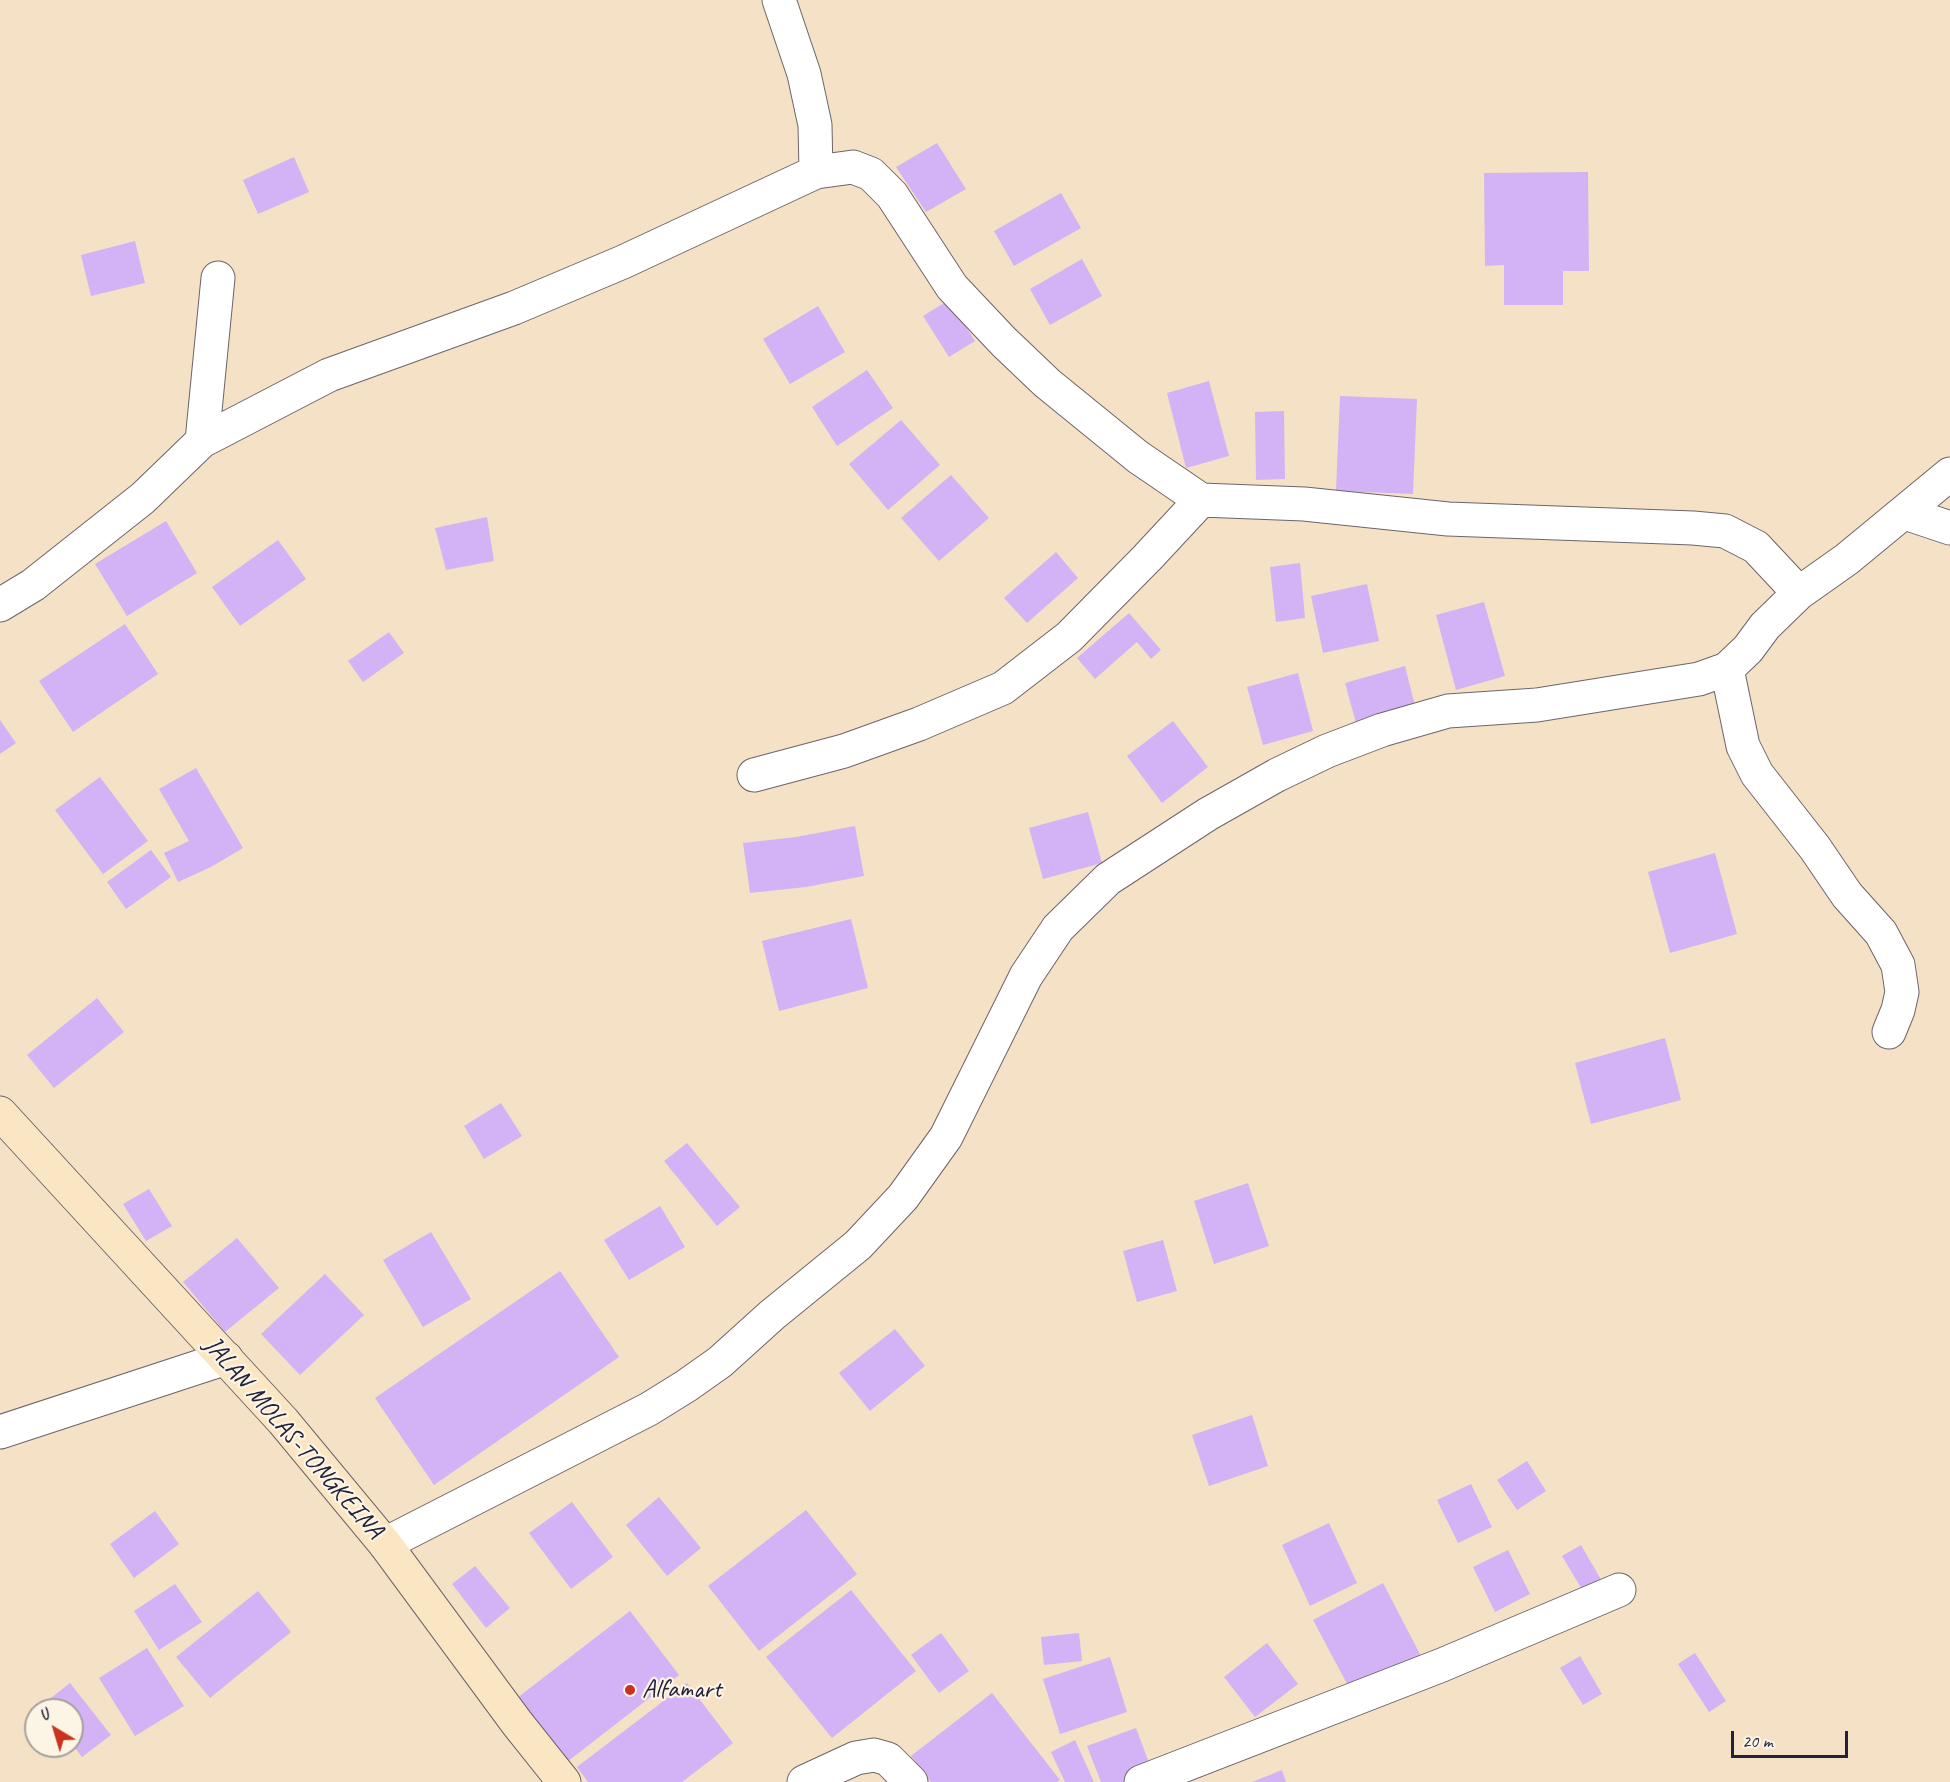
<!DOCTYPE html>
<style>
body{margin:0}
#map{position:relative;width:1950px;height:1782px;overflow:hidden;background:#f5e1c5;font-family:Caveat,sans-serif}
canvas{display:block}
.north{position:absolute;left:24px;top:1698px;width:60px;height:60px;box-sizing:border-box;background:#fcf5e5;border:2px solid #a5a1a1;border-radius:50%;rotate:322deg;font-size:16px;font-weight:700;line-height:24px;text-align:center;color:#22223b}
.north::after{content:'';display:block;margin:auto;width:21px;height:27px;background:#c8321e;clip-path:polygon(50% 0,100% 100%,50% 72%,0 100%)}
.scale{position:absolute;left:1731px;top:1731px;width:117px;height:27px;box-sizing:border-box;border:3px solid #22223b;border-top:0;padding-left:8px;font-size:18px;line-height:21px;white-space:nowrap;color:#22223b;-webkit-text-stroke:4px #fcf5e5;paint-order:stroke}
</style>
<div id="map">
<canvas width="1950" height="1782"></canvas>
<div class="north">U</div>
<div class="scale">20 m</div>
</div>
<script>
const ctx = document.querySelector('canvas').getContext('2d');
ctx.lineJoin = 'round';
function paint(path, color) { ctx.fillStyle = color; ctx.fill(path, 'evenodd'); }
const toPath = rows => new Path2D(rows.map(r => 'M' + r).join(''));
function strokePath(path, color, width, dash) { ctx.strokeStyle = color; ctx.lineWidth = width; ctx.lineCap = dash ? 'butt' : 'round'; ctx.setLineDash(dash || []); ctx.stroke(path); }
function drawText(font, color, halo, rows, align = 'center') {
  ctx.font = font + ' Caveat,sans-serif'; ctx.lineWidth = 4.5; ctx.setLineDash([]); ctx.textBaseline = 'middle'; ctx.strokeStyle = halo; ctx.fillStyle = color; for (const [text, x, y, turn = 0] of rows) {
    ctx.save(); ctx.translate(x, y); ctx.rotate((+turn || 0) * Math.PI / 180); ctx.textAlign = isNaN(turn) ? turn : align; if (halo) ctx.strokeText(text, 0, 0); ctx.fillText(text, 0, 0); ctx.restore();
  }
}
paint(toPath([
 [937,143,966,189,926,212,896,167],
 [294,157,309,192,258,214,243,180],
 [1588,172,1589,271,1563,271,1563,305,1504,305,1504,265,1485,266,1484,173],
 [1061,193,1081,228,1014,266,994,231],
 [135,241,145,283,91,296,81,255],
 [1082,259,1102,296,1050,325,1030,289],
 [949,300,975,341,949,357,923,316],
 [818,306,845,352,790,384,763,339],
 [867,370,893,408,837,446,812,407],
 [1209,381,1229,456,1186,468,1167,393],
 [1340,396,1417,399,1413,494,1336,491],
 [1284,411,1285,479,1256,480,1255,412],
 [901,420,940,465,888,510,849,464],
 [951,475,989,518,939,561,901,518],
 [487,517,494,561,446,570,435,528],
 [166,521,197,573,127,616,95,564],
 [278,540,306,579,240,626,212,587],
 [1056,552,1078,578,1027,623,1004,598],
 [1300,563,1305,618,1276,622,1270,567],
 [1367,584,1379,641,1323,653,1311,596],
 [1484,602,1505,676,1456,690,1436,615],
 [1129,613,1161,650,1151,659,1137,642,1095,679,1077,658],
 [125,624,158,674,73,732,39,681],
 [389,632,404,653,363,682,348,661],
 [1405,666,1415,706,1356,723,1345,683],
 [1298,673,1313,731,1263,745,1247,687],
 [0,720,16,743,0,754],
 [1173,721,1208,767,1162,803,1127,756],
 [196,768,243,848,211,867,178,882,164,853,189,841,159,789],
 [100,777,148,841,103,874,55,810],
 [1088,812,1102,863,1043,879,1029,828],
 [855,826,864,876,806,887,750,893,743,843,796,837],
 [151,850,171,877,126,909,107,882],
 [1715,853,1737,934,1670,953,1648,872],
 [851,919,868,988,779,1011,762,941],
 [97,998,124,1032,54,1088,27,1055],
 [1665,1038,1681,1100,1591,1124,1575,1063],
 [501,1103,522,1136,484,1159,464,1126],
 [687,1143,740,1207,717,1226,664,1161],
 [1248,1183,1269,1246,1214,1264,1194,1201],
 [149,1189,172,1226,146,1241,123,1204],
 [660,1206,685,1247,629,1280,604,1240],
 [431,1232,471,1299,423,1327,383,1260],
 [237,1238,279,1288,225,1332,183,1282],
 [1163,1240,1177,1291,1137,1302,1123,1251],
 [560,1271,619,1357,434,1485,375,1398],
 [325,1274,364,1315,300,1375,261,1334],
 [895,1329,925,1366,870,1411,839,1373],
 [1252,1415,1268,1466,1209,1486,1192,1435],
 [1527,1461,1546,1491,1517,1510,1497,1480],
 [1471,1484,1492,1527,1458,1543,1437,1500],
 [659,1497,701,1548,667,1576,626,1525],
 [572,1502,613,1557,571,1589,529,1533],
 [806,1510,857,1574,759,1651,708,1586],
 [155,1511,179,1544,134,1578,110,1544],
 [1329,1523,1357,1583,1310,1606,1282,1545],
 [1581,1545,1607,1590,1589,1601,1562,1556],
 [1508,1550,1530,1594,1495,1612,1473,1567],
 [475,1566,510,1608,486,1628,452,1584],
 [1383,1583,1422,1658,1353,1695,1313,1620],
 [175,1584,202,1622,159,1650,134,1611],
 [851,1590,916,1671,832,1738,766,1657],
 [258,1591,291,1632,210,1698,176,1657],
 [630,1611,679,1675,567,1762,517,1698],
 [941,1633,969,1671,939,1693,911,1655],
 [1079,1633,1082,1661,1044,1665,1041,1637],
 [1267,1643,1298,1684,1255,1717,1224,1677],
 [147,1648,184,1706,135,1736,99,1678],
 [1695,1653,1726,1701,1709,1712,1678,1664],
 [1580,1656,1602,1694,1583,1705,1560,1668],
 [1110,1657,1127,1712,1060,1734,1043,1679],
 [70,1683,111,1735,82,1757,72,1744,72,1710,46,1710,42,1705],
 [687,1683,733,1743,682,1782,588,1782,577,1767],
 [992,1693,1060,1780,1057,1782,931,1782,911,1756],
 [1136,1728,1154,1776,1137,1782,1101,1782,1087,1746],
 [1075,1740,1094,1782,1065,1782,1051,1752],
 [1282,1770,1286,1782,1252,1782]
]), '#d3b3f5');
const street = toPath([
 [779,0,804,74,815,125,816,172],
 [202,441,218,278],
 [1905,513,1950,528],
 [0,605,33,585,143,498,202,441,329,375,514,308,623,262,816,172,853,167,871,174,892,195,952,287,1004,342,1047,383,1138,457,1201,500,1304,504,1448,519,1693,528,1725,531,1756,547,1799,593],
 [1727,669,1743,746,1757,774,1815,848,1847,895,1881,933,1898,965,1902,992,1898,1010,1889,1032],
 [754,775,844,751,919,724,1003,688,1069,637,1147,558,1201,500],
 [0,1432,226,1358],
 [385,1544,649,1409,686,1386,720,1362,772,1315,858,1245,903,1197,946,1137,1026,976,1058,928,1108,879,1208,814,1277,775,1327,751,1382,730,1448,711,1537,705,1699,679,1727,669,1748,649,1765,626,1799,593,1847,559,1950,474],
 [804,1782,856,1758,874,1755,888,1759,911,1782],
 [1141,1782,1442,1665,1619,1590]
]);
const secondary = toPath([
 [0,1113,283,1421,385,1544,517,1723,564,1782]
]);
strokePath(street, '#6c656b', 35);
strokePath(secondary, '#6c656b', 35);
strokePath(street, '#fff', 33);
strokePath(secondary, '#fbe6c4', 33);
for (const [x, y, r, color] of [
 [630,1690,6,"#c8321e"]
]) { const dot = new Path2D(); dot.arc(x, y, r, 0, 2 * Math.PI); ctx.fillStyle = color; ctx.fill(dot); strokePath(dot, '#fcf5e5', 2); }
drawText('26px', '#22223b', '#fcf5e5', [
 ["JALAN MOLAS-TONGKEINA",293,1438,49]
]);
drawText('26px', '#22223b', '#fcf5e5', [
 ["Alfamart",642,1690]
], 'left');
</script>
